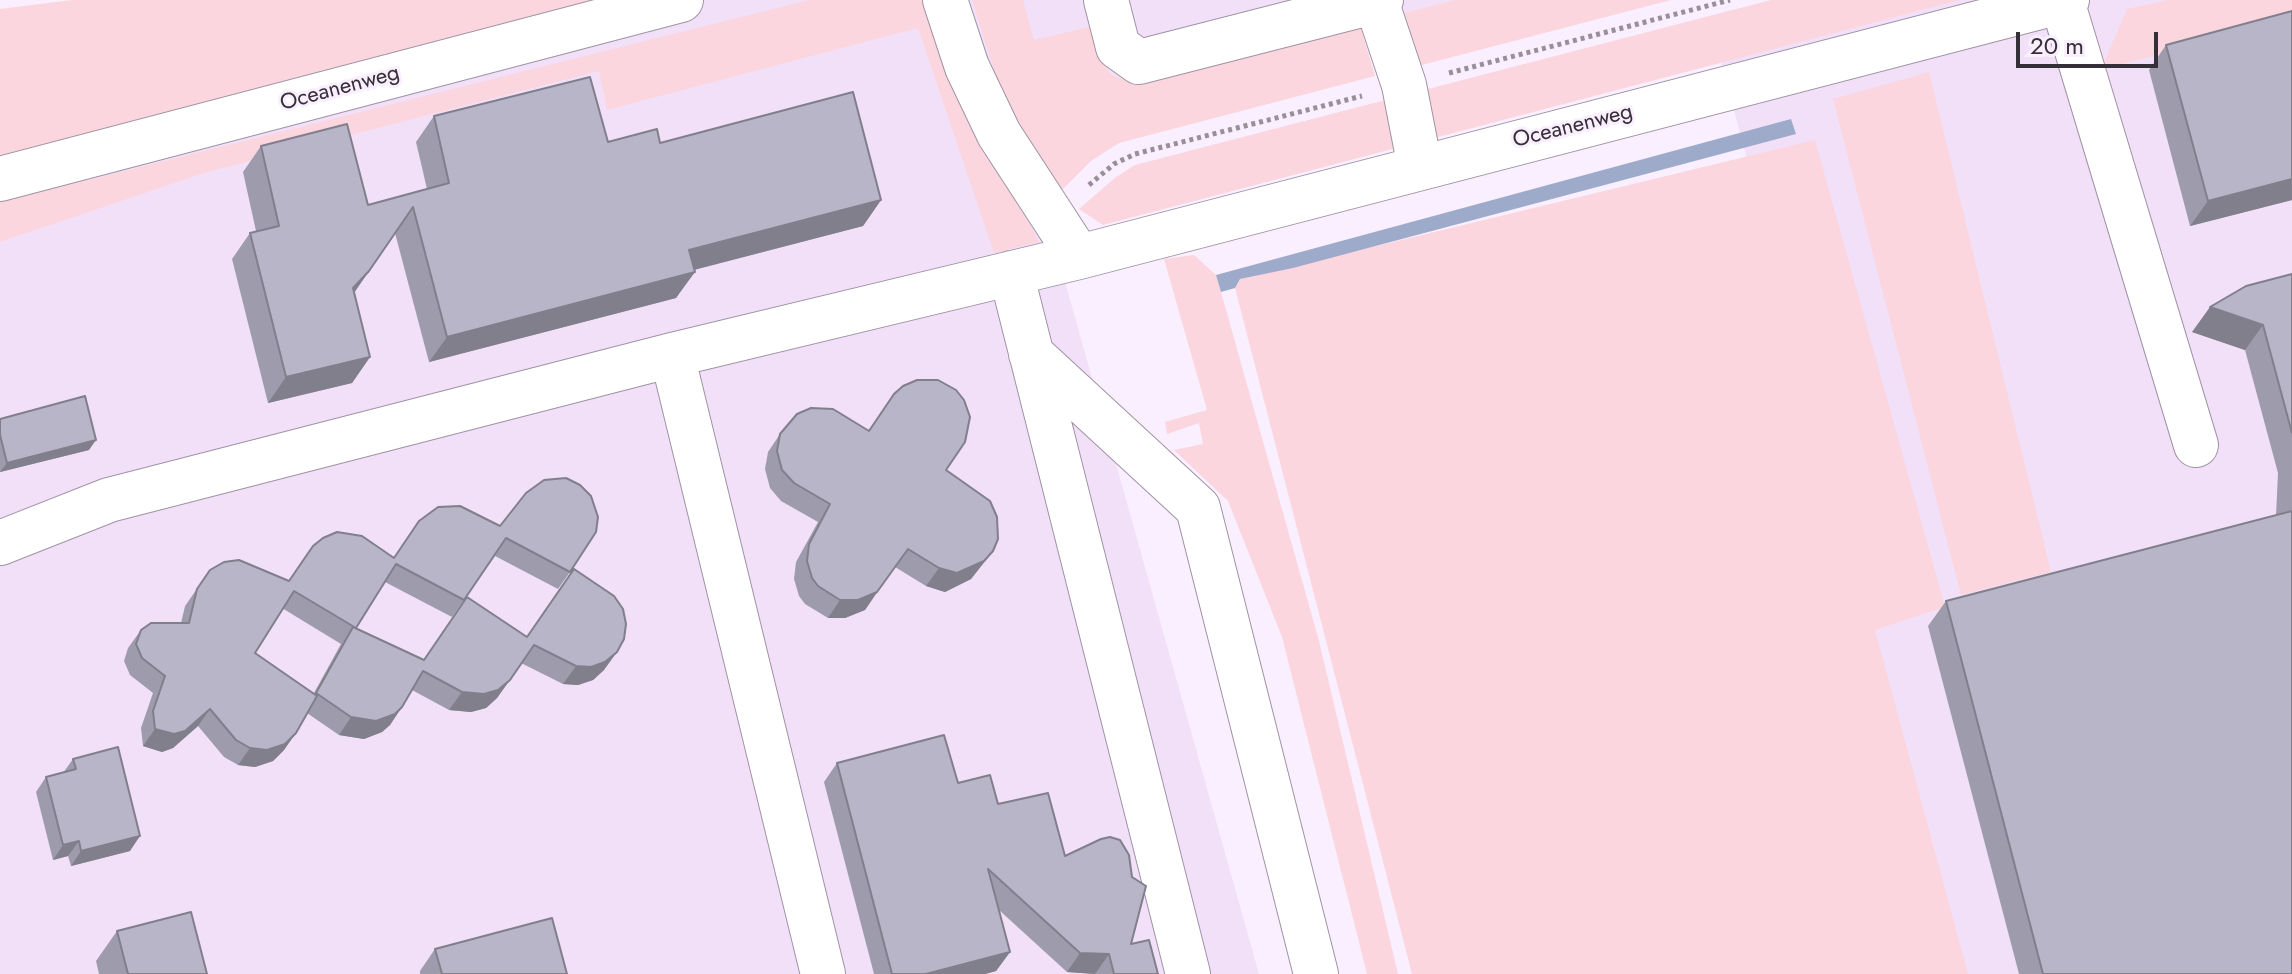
<!DOCTYPE html>
<style>
body{margin:0}
#map{position:relative;width:2292px;height:974px;overflow:hidden;background:#f9effe;font-family:Jost,sans-serif}
canvas{display:block}
.scale{position:absolute;left:2016px;top:32px;width:142px;height:36px;box-sizing:border-box;border:4px solid #353037;border-top:0;padding-left:10px;font-size:24px;line-height:28px;white-space:nowrap;color:#353037;-webkit-text-stroke:6px #f9effe;paint-order:stroke}
</style>
<div id="map">
<canvas width="2292" height="974"></canvas>
<div class="scale">20 m</div>
</div>
<script>
const ctx = document.querySelector('canvas').getContext('2d');
ctx.lineJoin = 'round';
function paint(path, color) { ctx.fillStyle = color; ctx.fill(path, 'evenodd'); }
const toPath = rows => new Path2D(rows.map(r => 'M' + r).join(''));
function strokePath(path, color, width, dash) { ctx.strokeStyle = color; ctx.lineWidth = width; ctx.lineCap = dash ? 'butt' : 'round'; ctx.setLineDash(dash || []); ctx.stroke(path); }
function drawText(font, color, halo, rows, align = 'center') {
  ctx.font = font + ' Jost,sans-serif'; ctx.lineWidth = 6; ctx.setLineDash([]); ctx.textBaseline = 'middle'; ctx.strokeStyle = halo; ctx.fillStyle = color; for (const [text, x, y, turn = 0] of rows) {
    ctx.save(); ctx.translate(x, y); ctx.rotate((+turn || 0) * Math.PI / 180); ctx.textAlign = isNaN(turn) ? turn : align; if (halo) ctx.strokeText(text, 0, 0); ctx.fillText(text, 0, 0); ctx.restore();
  }
}
paint(toPath([
 [597,0,986,0,1259,974,0,974,0,158],
 [1012,0,1463,0,1049,109],
 [1797,0,2292,0,2292,974,1966,974,1710,21]
]), '#f2e0f9');
paint(toPath([
 [72,0,661,0,0,172,0,9],
 [809,0,933,0,993,154,1039,242,994,253,918,28,607,110,599,71,207,172,0,242,0,202],
 [972,0,1023,0,1034,40,1089,27,1095,46,1110,74,1132,83,1360,25,1375,76,1119,143,1091,161,1061,191,1007,112],
 [1455,0,1671,0,1414,67,1400,14],
 [1771,0,1960,0,1103,225,1079,209,1116,177,1135,165],
 [2168,0,2292,0,2292,22,2101,69,2127,9],
 [1929,72,2051,572,1961,595,1833,99],
 [1815,140,1945,607,1875,630,1968,974,1412,974,1235,288,1240,279],
 [1194,255,1216,275,1221,292,1319,641,1398,974,1367,974,1282,637,1228,501,1174,450,1203,444,1199,423,1167,434,1165,422,1207,410,1164,259]
]), '#fbd6df');
paint(toPath([
 [1791,119,1796,134,1293,268,1240,279,1235,288,1221,292,1216,275]
]), '#9eaaca');
const minor = toPath([
 [945,0,967,67,999,134,1079,257],
 [1106,0,1118,47,1139,62,1381,0],
 [1376,1,1404,85,1420,167],
 [2062,1,2196,445],
 [0,179,681,0],
 [1011,273,1188,974],
 [1031,354,1198,508,1316,974],
 [672,355,823,974],
 [0,543,109,500,672,355,1079,257,2067,0]
]);
strokePath(minor, '#9f93a4', 46);
strokePath(toPath([
 [1449,73,1730,0],
 [1089,185,1114,164,1135,154,1362,96]
]), '#97909b', 5, [4, 4]);
strokePath(minor, '#fff', 44);
paint(toPath([
 [2292,11,2292,200,2190,226,2149,70,2166,45],
 [434,116,608,142,660,143,881,200,863,226,694,270,676,298,429,362,395,233,354,293,370,357,352,383,268,403,232,259,250,233,256,231,243,172,261,146,368,205,427,189,416,142],
 [2292,274,2292,974,2019,974,1928,626,1946,601,2276,516,2278,473,2245,350,2192,332],
 [0,419,89,450,0,472],
 [868,431,946,470,993,551,971,579,945,592,926,586,895,567,865,610,845,618,828,618,805,604,799,596,794,579,796,562,818,522,781,501,770,488,765,469,768,452,780,434],
 [460,506,570,572,558,589,495,556,452,617,385,582,356,628,423,660,527,637,604,670,593,680,578,685,563,684,521,663,497,698,486,708,471,712,449,710,412,690,390,725,382,732,364,739,339,735,307,713,284,750,273,761,255,767,238,765,224,757,198,726,173,748,162,752,143,746,141,728,153,693,130,675,124,661,128,648,141,630,181,623,185,606,210,570,289,581,393,558],
 [282,608,341,644,314,693,255,653],
 [73,759,130,851,71,866,68,856,53,860,36,792,46,777,63,773],
 [837,763,958,783,998,804,1065,856,1131,944,1158,974,1096,974,1067,972,999,910,1010,952,996,971,985,974,874,974,824,782],
 [117,931,207,974,99,974,96,961],
 [435,949,567,974,420,974,420,971]
]), '#9e9cac');
paint(toPath([
 [2292,179,2292,200,2190,226,2208,201],
 [881,200,863,226,670,276,689,250],
 [369,271,351,297,353,288],
 [695,272,676,298,429,362,447,337],
 [2210,307,2263,325,2245,350,2192,332],
 [370,357,352,383,268,403,286,377],
 [96,440,89,450,0,472,7,463],
 [993,551,971,579,945,592,926,586,939,568],
 [877,592,865,610,845,618,828,618,840,600],
 [617,652,604,670,593,680,578,685,563,684,576,666],
 [510,680,497,698,486,708,471,712,449,710,462,692],
 [402,707,390,725,382,732,364,739,339,735,351,717],
 [210,709,198,726,173,748,162,752,143,746,155,729],
 [296,733,284,750,273,761,255,767,238,765,250,748],
 [140,836,130,851,71,866,81,851],
 [79,841,68,856,53,860,63,845],
 [1010,952,996,971,985,974,926,974],
 [1080,953,1109,954,1095,974,1067,972]
]), '#817f8c');
const building = toPath([
 [2292,11,2292,179,2208,201,2166,45,2292,11],
 [590,77,608,142,657,129,660,143,853,92,881,200,689,250,695,272,447,337,413,207,369,271,353,288,370,357,286,377,250,233,279,226,261,146,347,124,368,205,449,183,434,116,590,77],
 [2292,274,2292,433,2263,325,2210,307,2246,286,2292,274],
 [917,380,938,380,956,390,964,400,970,417,965,442,946,470,990,501,997,517,998,539,993,551,984,561,957,573,939,568,908,549,877,592,858,600,840,600,818,586,812,578,807,561,809,544,830,504,794,483,782,470,777,451,780,434,797,414,811,408,833,409,869,431,894,394,903,386,917,380],
 [85,396,96,440,7,463,0,435,0,419,85,396],
 [566,478,580,485,591,496,598,517,596,532,570,572,506,538,464,600,396,564,356,628,294,591,255,653,317,696,296,733,285,744,267,750,250,748,236,740,210,709,185,731,174,734,155,729,153,711,165,676,142,658,136,644,141,630,151,623,189,623,197,589,210,570,224,562,239,560,289,581,313,546,323,538,337,532,362,536,394,558,419,521,438,507,460,506,500,526,526,493,544,480,566,478],
 [2292,511,2292,974,2043,974,1946,601,2292,511],
 [574,569,614,596,623,609,626,624,624,639,617,652,605,662,591,667,576,666,534,645,510,680,498,690,484,694,462,692,423,671,402,707,395,714,376,721,351,717,316,693,353,627,424,660,467,597,527,637,574,569],
 [944,735,958,783,990,775,998,804,1048,793,1065,856,1101,839,1110,837,1120,840,1129,855,1132,877,1146,886,1131,944,1149,940,1158,974,1114,974,1109,954,1080,953,988,869,1010,952,926,974,892,974,837,763,944,735],
 [118,747,140,836,81,851,79,841,63,845,46,777,76,769,73,759,118,747],
 [191,912,207,974,128,974,117,931,191,912],
 [552,918,567,974,442,974,435,949,552,918]
]);
paint(building, '#b8b5c8');
strokePath(building, '#817f8c', 2);
drawText('22px', '#353037', '#f9effe', [
 ["Oceanenweg",340,89,-15],
 ["Oceanenweg",1573,127,-14]
]);
</script>
